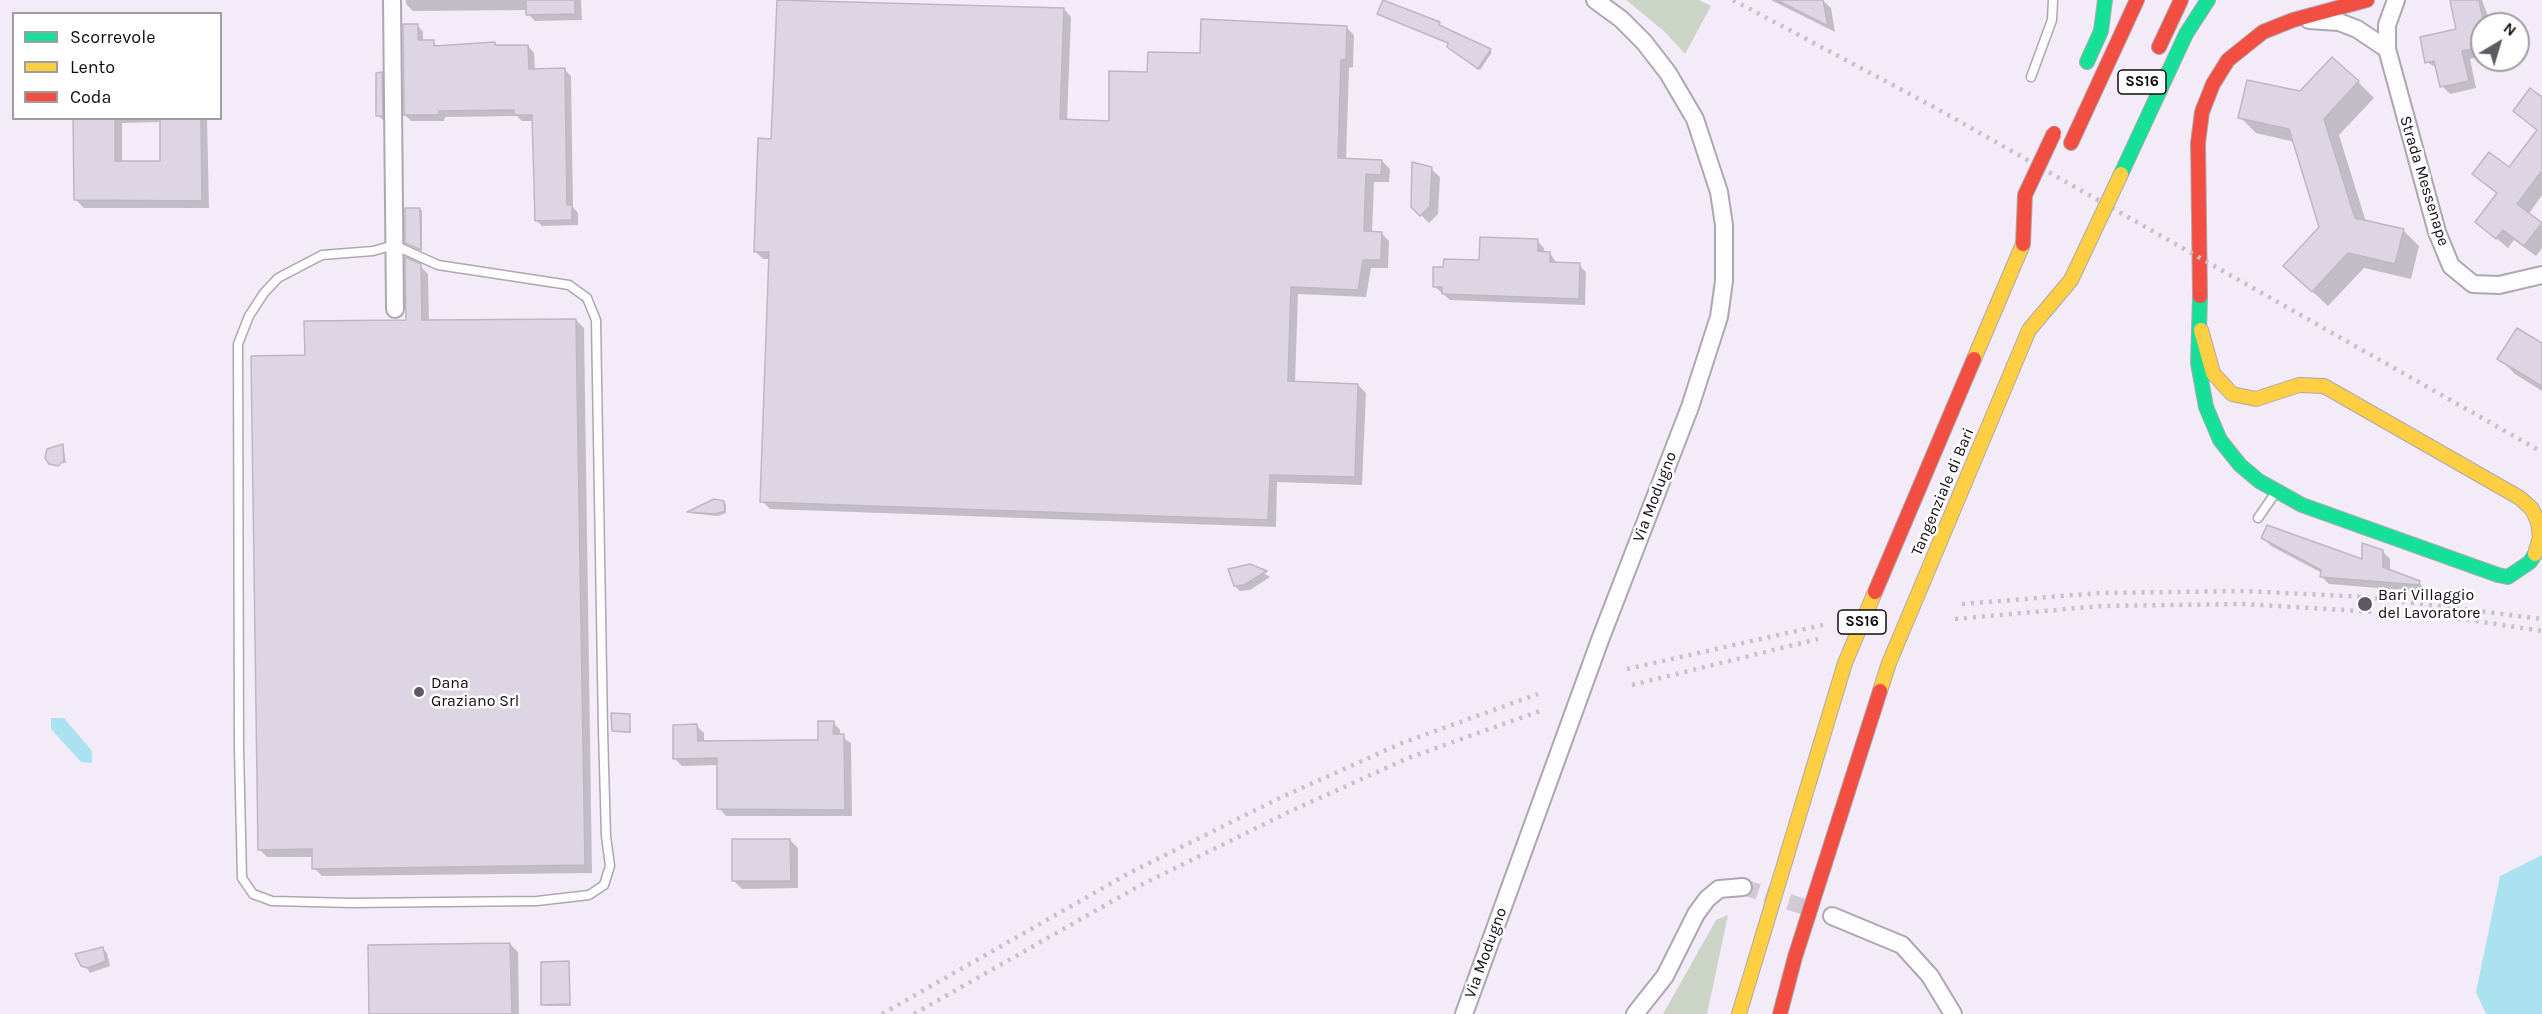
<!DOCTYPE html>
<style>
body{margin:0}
#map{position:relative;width:2542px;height:1014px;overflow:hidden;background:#f3ecf8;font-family:Karla,sans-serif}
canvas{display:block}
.legend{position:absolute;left:12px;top:12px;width:210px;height:108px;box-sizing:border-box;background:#fff;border:2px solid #9f9da0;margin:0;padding:8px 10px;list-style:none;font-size:18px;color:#100b12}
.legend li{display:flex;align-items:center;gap:12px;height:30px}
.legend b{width:30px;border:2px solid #9f9da0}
.north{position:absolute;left:2470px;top:12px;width:60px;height:60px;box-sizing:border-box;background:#fff;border:2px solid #9f9da0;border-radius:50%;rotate:38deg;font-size:16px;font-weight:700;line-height:24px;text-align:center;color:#100b12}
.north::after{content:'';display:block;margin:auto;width:21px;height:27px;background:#5f5a62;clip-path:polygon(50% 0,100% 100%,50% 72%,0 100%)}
</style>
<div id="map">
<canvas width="2542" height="1014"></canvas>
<ul class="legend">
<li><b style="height:8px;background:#16e098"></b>Scorrevole</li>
<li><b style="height:8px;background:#ffcf43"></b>Lento</li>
<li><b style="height:8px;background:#f24e42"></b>Coda</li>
</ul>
<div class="north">N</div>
</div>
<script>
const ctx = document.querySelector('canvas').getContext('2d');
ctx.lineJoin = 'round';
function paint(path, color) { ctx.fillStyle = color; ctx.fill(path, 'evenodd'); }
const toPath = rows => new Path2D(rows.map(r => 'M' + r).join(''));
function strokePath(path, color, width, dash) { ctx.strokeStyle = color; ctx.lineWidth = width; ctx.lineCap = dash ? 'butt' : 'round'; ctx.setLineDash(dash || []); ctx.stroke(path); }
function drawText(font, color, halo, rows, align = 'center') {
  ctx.font = font + ' Karla,sans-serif'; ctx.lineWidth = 5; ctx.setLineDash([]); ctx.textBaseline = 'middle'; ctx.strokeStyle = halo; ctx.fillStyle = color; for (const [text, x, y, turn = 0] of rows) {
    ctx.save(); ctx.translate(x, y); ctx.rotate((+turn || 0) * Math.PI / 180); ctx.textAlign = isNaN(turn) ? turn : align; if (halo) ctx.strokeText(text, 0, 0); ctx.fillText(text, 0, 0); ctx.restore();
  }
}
paint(toPath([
 [1626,0,1699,0,1711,6,1685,54,1664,31],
 [1728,915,1707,1014,1663,1014,1716,920]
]), '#ccd4c7');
paint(toPath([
 [51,718,64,718,92,751,92,763,81,762,51,729],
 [2542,855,2542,1014,2486,1014,2476,992,2500,876]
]), '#abe2f0');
paint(toPath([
 [406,0,581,0,582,20,535,21,528,14,528,10,413,11,406,4],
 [778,0,1064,9,1071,17,1067,121,1110,122,1148,74,1202,55,1346,27,1354,35,1353,67,1349,68,1346,160,1382,161,1390,169,1389,182,1374,182,1372,233,1381,233,1389,241,1388,268,1371,268,1366,297,1298,294,1295,383,1358,385,1366,393,1362,485,1277,482,1276,527,770,509,762,501,770,259,763,259,755,251,773,140],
 [1771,0,1822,0,1831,8,1835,32],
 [2456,0,2482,0,2489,19,2497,24,2482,24,2482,56,2470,59,2476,88,2450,94,2442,86,2438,69,2427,62,2458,30],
 [1381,15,1439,23,1441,27,1492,52,1480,70,1451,49,1449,44],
 [417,25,423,32,423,42,433,42,438,47,494,43,497,47,528,46,534,53,535,70,565,70,571,76,573,207,578,213,578,225,542,226,536,220,534,121,522,121,517,116,445,117,444,121,411,121,405,115],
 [382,74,390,82,386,123,378,115],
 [2358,82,2374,98,2339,135,2366,222,2403,230,2419,246,2411,279,2364,268,2328,306,2301,281,2321,228,2295,142,2256,133,2240,117,2300,92],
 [2542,99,2542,195,2528,215,2542,226,2542,248,2536,256,2514,240,2508,248,2477,222,2498,195,2474,174,2510,169,2538,131,2515,111],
 [75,118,207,118,209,208,84,208,76,200],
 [162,122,162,162,122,163,122,123],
 [1431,169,1440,177,1438,214,1429,223,1413,207],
 [420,209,422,211,422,251,406,242],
 [1537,241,1544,248,1544,253,1550,253,1557,264,1579,265,1586,272,1585,305,1450,300,1434,286,1445,268,1480,262],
 [420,266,428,274,429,322,576,320,584,328,592,873,322,876,314,868,314,857,267,857,259,849,307,357,407,322],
 [2518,328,2542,343,2542,391,2515,374,2499,358],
 [63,446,66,463,50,463],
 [714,501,726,504,726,513,718,516,690,513],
 [2263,538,2363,561,2382,551,2390,559,2390,571,2419,582,2426,592,2329,584,2321,576,2322,573,2271,546],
 [1250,565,1270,577,1250,590,1240,591,1235,586],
 [629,716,631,733,616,732,613,730],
 [833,722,840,730,840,736,851,743,852,816,726,816,719,808,718,765,682,766,674,758,697,726,704,733,704,742,820,741],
 [790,840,798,848,798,888,742,889,734,881],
 [510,944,518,952,519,1014,371,1014],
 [102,948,107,953,110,966,90,973,78,955],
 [568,962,571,1006,545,1006,543,1004]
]), '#0003');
const building = toPath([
 [526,0,575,0,575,14,526,15,526,0],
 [777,0,1064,8,1060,119,1109,121,1109,71,1147,72,1148,52,1200,53,1201,19,1347,26,1346,60,1341,60,1338,158,1382,160,1381,175,1366,174,1364,231,1382,232,1381,260,1363,260,1358,290,1291,287,1288,381,1358,384,1355,477,1270,475,1268,520,760,502,769,252,754,252,758,138,771,139,777,0],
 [1383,0,1440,22,1439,25,1491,49,1478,69,1447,47,1448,43,1377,14,1383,0],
 [1777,0,1823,0,1828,26,1777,0],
 [2450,0,2479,0,2484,24,2482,24,2482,47,2462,51,2469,81,2440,87,2434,61,2425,63,2420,37,2456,29,2450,0],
 [403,24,418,24,418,40,434,40,434,46,495,42,495,45,528,45,529,69,565,68,567,205,572,205,572,220,535,221,532,115,514,115,514,110,439,111,439,115,404,115,403,24],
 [2332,57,2359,81,2324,119,2355,218,2404,229,2395,264,2348,253,2312,292,2283,266,2319,227,2289,129,2238,118,2247,80,2300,91,2332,57],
 [382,72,383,116,376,116,376,73,382,72],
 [2530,88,2542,97,2542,171,2517,204,2542,223,2524,246,2503,230,2496,239,2475,222,2497,193,2472,174,2489,152,2509,167,2537,130,2513,111,2530,88],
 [73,118,115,118,115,161,160,161,160,118,201,118,202,201,74,200,73,118],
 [1412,162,1432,167,1430,206,1420,216,1411,207,1412,162],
 [405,208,420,208,421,250,405,243,405,208],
 [1480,237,1538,239,1538,251,1550,252,1550,262,1580,263,1579,299,1442,294,1442,287,1433,287,1433,267,1443,267,1444,259,1479,260,1480,237],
 [405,257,421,264,422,320,576,319,585,865,312,869,312,849,258,850,251,356,305,355,304,321,406,320,405,257],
 [2517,328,2542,343,2542,386,2497,359,2517,328],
 [63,444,64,461,58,466,49,464,45,458,47,449,63,444],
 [714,499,724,501,725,511,715,514,687,512,714,499],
 [2267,525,2362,559,2362,543,2383,550,2383,567,2420,581,2419,585,2320,577,2321,570,2261,538,2267,525],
 [1250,564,1267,571,1244,585,1234,586,1228,569,1250,564],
 [611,713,630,714,630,732,612,731,611,713],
 [818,721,834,721,833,734,844,734,845,810,717,809,717,758,673,759,673,725,697,724,698,741,802,740,818,740,818,721],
 [732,839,790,839,791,881,732,881,732,839],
 [510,943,512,1014,369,1014,368,945,510,943],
 [103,947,106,961,88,968,81,966,75,954,103,947],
 [569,961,570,1004,541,1005,541,962,569,961]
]);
paint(building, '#ddd4e4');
strokePath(building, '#bdb7c0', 1.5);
strokePath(toPath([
 [1743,887,1817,911]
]), '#d1cad6', 16, [16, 8]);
const lane = toPath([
 [2031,77,2052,20,2053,0],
 [394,245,438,265,569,285,587,298,596,320,603,730,606,836,610,866,604,885,589,895,537,901,352,903,272,901,253,894,242,878,239,749,238,344,249,316,264,293,278,278,322,255,373,251,394,245],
 [2258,518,2276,492]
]);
const street = toPath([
 [392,0,395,309],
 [2396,0,2387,25,2387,49,2437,232,2451,266,2473,284,2499,285,2542,275],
 [2309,20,2339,22,2357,29,2387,49],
 [1832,916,1902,945,1930,976,1953,1014],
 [1464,1014,1600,640,1690,407,1719,317,1724,281,1724,225,1719,192,1695,119,1668,73,1644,42,1621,19,1595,0],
 [1635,1014,1665,976,1696,914,1707,899,1719,889,1743,887]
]);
const fast = toPath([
 [2087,62,2101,31,2105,0],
 [2121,174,2186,34,2208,0],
 [2200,296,2198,363,2206,407,2220,440,2240,465,2259,481,2302,505,2498,575,2508,577,2530,562,2535,554]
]);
const slow = toPath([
 [2201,330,2213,373,2232,394,2256,399,2299,385,2324,386,2520,498,2532,509,2538,522,2540,537,2535,554],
 [1974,359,2023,244],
 [1880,691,1889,663,2029,330],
 [1739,1014,1845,663,1875,592]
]);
const jam = toPath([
 [2159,47,2181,0],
 [2071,143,2137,0],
 [2200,296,2198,143,2202,112,2213,84,2228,60,2263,32,2293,20,2367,0],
 [1875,592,1974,359],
 [1780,1014,1795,957,1880,691]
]);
strokePath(lane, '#ada7b0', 11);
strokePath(street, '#ada7b0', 20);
strokePath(fast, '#ada7b0', 16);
strokePath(slow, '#ada7b0', 16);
strokePath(jam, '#ada7b0', 16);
strokePath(lane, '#fdfcfe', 8);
strokePath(street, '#fdfcfe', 16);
strokePath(fast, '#16e098', 14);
strokePath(slow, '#ffcf43', 14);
strokePath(jam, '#f24e42', 14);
strokePath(toPath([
 [1733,0,1934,107,2542,452],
 [1962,604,2099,593,2244,591,2366,597,2542,619],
 [1955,619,2100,606,2245,604,2443,616,2542,631],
 [1627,669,1823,625],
 [1632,685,1818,639],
 [882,1014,1131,872,1284,796,1402,743,1538,694],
 [914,1014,1139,886,1291,811,1408,758,1543,710]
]), '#c4c2c5', 4.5, [3, 6]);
const slowBridge = toPath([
 [2029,330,2071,280,2121,174]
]);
const jamBridge = toPath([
 [2023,244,2025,195,2054,133]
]);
strokePath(slowBridge, '#ada7b0', 16, []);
strokePath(jamBridge, '#ada7b0', 16, []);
strokePath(slowBridge, '#ffcf43', 14);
strokePath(jamBridge, '#f24e42', 14);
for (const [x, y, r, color] of [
 [2365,604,8,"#5f5a62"],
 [419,692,6,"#5f5a62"]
]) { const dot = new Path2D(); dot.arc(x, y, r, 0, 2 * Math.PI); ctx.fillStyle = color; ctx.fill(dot); strokePath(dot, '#fff', 2); }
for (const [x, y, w] of [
 [2142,82,48],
 [1862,622,48]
]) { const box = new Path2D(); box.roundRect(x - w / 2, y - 12, w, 24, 4.5); ctx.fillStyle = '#fff'; ctx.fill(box); strokePath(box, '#100b12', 1.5); }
drawText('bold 15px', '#100b12', null, [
 ["SS16",2142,82],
 ["SS16",1862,622]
]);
drawText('16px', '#100b12', '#fff', [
 ["Strada Messenape",2424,181,73],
 ["Tangenziale di Bari",1943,492,-67],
 ["Via Modugno",1655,497,-69],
 ["Via Modugno",1486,953,-70]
]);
drawText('16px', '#100b12', '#fff', [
 ["Bari Villaggio",2378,595],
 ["del Lavoratore",2378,613],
 ["Dana",431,683],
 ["Graziano Srl",431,701]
], 'left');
</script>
